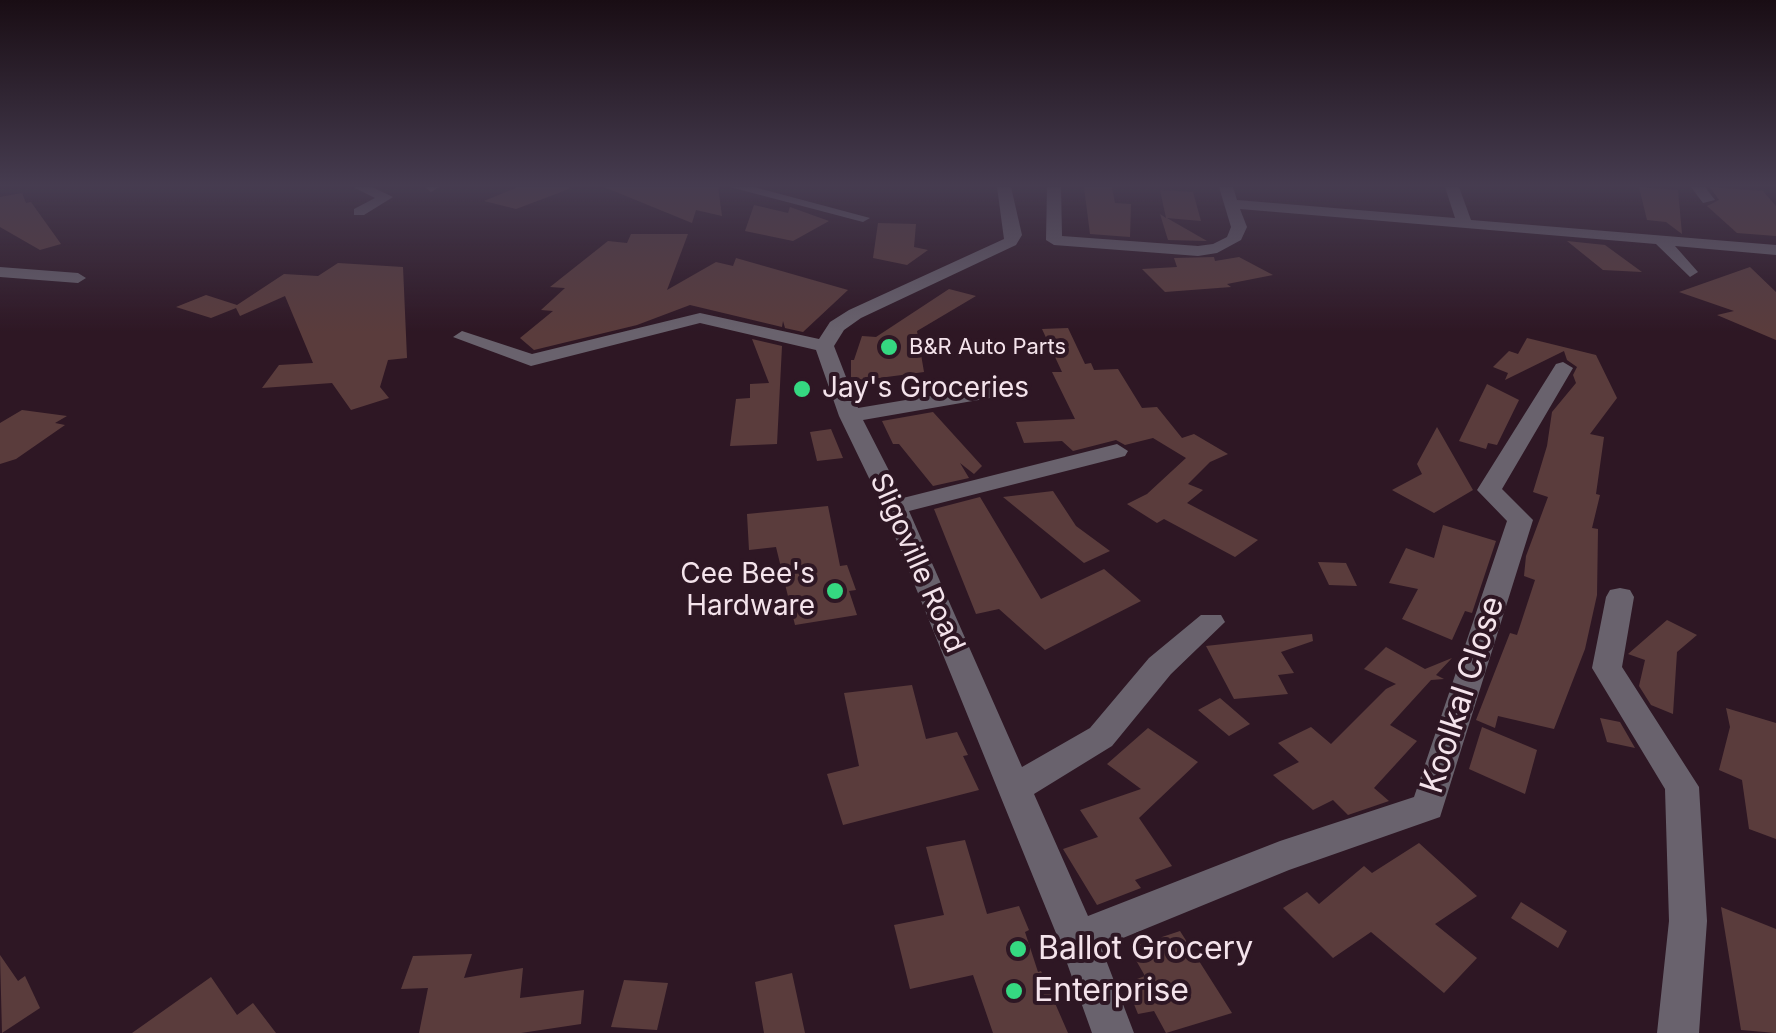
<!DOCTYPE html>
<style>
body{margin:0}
canvas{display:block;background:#2e1724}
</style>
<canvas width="1776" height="1033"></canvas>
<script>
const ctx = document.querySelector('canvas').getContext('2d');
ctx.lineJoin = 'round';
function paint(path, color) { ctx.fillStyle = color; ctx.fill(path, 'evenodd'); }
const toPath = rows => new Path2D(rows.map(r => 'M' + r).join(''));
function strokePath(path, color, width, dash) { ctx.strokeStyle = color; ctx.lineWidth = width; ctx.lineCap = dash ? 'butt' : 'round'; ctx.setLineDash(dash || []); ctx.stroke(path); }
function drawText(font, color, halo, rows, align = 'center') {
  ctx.font = font + ' Inter,sans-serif'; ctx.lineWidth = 8; ctx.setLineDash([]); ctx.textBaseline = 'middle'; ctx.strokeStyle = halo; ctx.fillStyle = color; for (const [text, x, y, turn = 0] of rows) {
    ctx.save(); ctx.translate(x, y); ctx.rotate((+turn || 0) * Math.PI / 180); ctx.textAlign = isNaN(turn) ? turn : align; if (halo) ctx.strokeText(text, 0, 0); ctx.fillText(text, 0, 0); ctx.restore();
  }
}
paint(toPath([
 [518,187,569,187,569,189,516,209,484,201],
 [604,187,718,187,722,216,696,210,692,223],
 [1084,187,1112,187,1115,203,1131,204,1130,237,1090,234],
 [1639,187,1678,190,1682,234,1666,222,1647,220],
 [1710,187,1763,191,1776,206,1776,236,1737,233,1707,206,1719,200],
 [1160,190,1193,192,1201,221,1167,218,1207,241,1168,240,1160,214,1166,218],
 [22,193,26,203,31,202,61,244,40,250,0,227,0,197],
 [754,205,788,213,790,207,829,221,793,241,745,231],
 [878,223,916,224,914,247,928,250,907,265,873,258],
 [631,234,688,234,667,290,716,262,733,266,736,258,848,290,803,332,785,328,783,321,782,327,690,305,637,325,534,350,520,338,553,311,541,310,565,288,550,287,608,241,627,243],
 [1567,241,1605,245,1642,272,1603,270],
 [1214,257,1215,261,1239,257,1273,275,1227,284,1231,287,1165,292,1142,269,1177,267,1174,258],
 [338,263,403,267,407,358,388,360,380,387,389,398,351,410,332,383,262,388,279,365,313,363,285,296,240,316,236,308,211,318,176,307,206,295,237,305,284,274,318,276],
 [1750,267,1776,292,1776,340,1717,315,1734,311,1679,292],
 [949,289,976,296,917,331,924,372,864,380,851,377,851,360,854,360,862,336,876,337],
 [1068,328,1085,364,1091,363,1094,370,1118,369,1142,408,1157,407,1182,438,1194,434,1228,454,1210,462,1188,484,1203,490,1187,503,1258,540,1235,557,1164,519,1157,523,1127,504,1147,494,1186,458,1153,438,1125,445,1116,440,1073,451,1062,441,1024,443,1016,422,1075,419,1052,372,1062,372,1042,329],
 [1527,338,1596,355,1617,398,1590,434,1604,437,1596,494,1600,495,1592,528,1598,529,1597,595,1585,649,1554,729,1498,716,1495,728,1476,720,1510,633,1517,635,1535,580,1524,576,1526,556,1548,497,1533,492,1547,446,1552,412,1576,383,1573,375,1577,367,1567,360,1564,351,1505,380,1508,373,1493,367,1509,351,1518,354],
 [752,339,782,346,777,444,730,446,736,399,750,398,750,384,769,383],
 [1487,384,1519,400,1497,445,1488,443,1486,449,1459,441],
 [22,410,67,416,55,423,65,425,16,459,0,464,0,423],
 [933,412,982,466,974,474,960,463,969,478,933,486,899,444,893,444,882,421],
 [1437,427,1473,490,1434,513,1392,490,1422,474,1417,464],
 [831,429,843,458,817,461,810,432],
 [1053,491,1076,526,1110,551,1084,563,1003,497],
 [980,497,1041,599,1104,569,1141,601,1045,650,999,609,976,614,934,509],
 [828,506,840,566,847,565,856,590,849,591,857,615,795,625,776,547,749,550,747,514],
 [1443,525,1496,541,1472,613,1465,611,1452,640,1402,619,1418,589,1389,583,1406,548,1434,558],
 [1318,562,1346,563,1357,586,1329,585],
 [1667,620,1697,635,1677,652,1673,714,1651,705,1639,686,1645,660,1628,654],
 [1312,634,1313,641,1281,652,1294,673,1278,675,1288,694,1234,699,1206,646],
 [1386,647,1425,669,1452,658,1436,675,1444,679,1431,680,1390,725,1417,741,1374,788,1389,801,1348,815,1333,800,1313,810,1273,775,1299,762,1278,743,1311,727,1331,744,1386,689,1396,684,1364,669],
 [912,685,926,739,957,732,968,755,963,756,979,790,843,825,827,774,859,766,844,693],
 [1220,698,1250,724,1229,736,1198,710],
 [1726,708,1776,723,1776,839,1749,829,1742,780,1719,770,1730,727],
 [1600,718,1620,722,1635,748,1607,742],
 [1482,727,1537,750,1525,794,1469,769],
 [1148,728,1198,762,1139,818,1172,866,1135,880,1141,888,1097,905,1063,849,1098,837,1080,810,1141,789,1107,764],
 [965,840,987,914,1019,906,1029,930,1025,932,1038,972,1041,971,1068,1033,993,1033,973,975,910,989,894,925,944,915,926,847],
 [1419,843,1477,896,1435,924,1477,958,1444,993,1371,932,1333,958,1283,908,1307,892,1319,904,1364,866,1372,873],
 [1521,902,1567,931,1558,948,1511,918],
 [1721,907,1776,929,1776,1033,1741,1030],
 [1180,931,1232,1013,1166,1033,1154,1011,1138,1014,1129,992,1142,989,1137,979,1145,976,1129,948],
 [472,954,464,978,523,968,520,998,584,990,581,1024,521,1033,419,1033,428,988,401,989,413,956],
 [0,955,18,981,25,976,40,1008,2,1033],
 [792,973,805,1033,764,1033,755,982],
 [211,977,237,1015,253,1003,276,1033,132,1033],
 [624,980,668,983,657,1030,611,1027]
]), '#5a3c3c');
paint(toPath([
 [353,187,372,187,393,197,364,215,354,215,354,209,375,198,353,187],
 [425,187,439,187,431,192,425,187],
 [730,187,754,187,870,218,863,222,730,187],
 [997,187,1011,187,1022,235,1016,245,861,318,844,330,834,346,858,408,1013,382,1023,388,1013,394,863,420,903,498,1117,444,1128,451,1125,456,909,511,1022,767,1090,728,1149,658,1201,615,1221,615,1225,622,1171,674,1112,746,1034,794,1088,916,1280,841,1414,797,1507,521,1477,490,1556,364,1563,362,1573,368,1502,489,1533,520,1440,817,1289,870,1101,947,1134,1033,1092,1033,1058,938,883,507,839,416,816,350,700,323,531,366,453,337,462,331,532,354,700,313,819,339,830,322,849,310,1004,239,997,187],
 [1047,187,1061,187,1062,236,1198,246,1213,244,1227,237,1231,227,1219,187,1233,187,1237,200,1455,218,1445,187,1459,187,1471,220,1776,245,1776,255,1675,246,1698,272,1690,277,1656,244,1240,209,1247,227,1241,240,1217,253,1198,256,1054,245,1046,240,1047,187],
 [1691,187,1705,187,1715,200,1703,203,1691,187],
 [0,267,78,273,86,278,78,283,0,277,0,267],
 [1620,588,1630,590,1634,597,1622,667,1699,787,1707,921,1699,1033,1657,1033,1669,921,1665,789,1592,668,1606,597,1610,590,1620,588]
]), '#69626d');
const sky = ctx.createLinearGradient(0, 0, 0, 332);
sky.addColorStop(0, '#190d14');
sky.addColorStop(0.56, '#463c50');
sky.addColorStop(1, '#463c5000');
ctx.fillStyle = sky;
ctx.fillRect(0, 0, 1776, 332);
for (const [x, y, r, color] of [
 [889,347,10,"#35d881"],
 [802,389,10,"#35d881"],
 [835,591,10,"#35d881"],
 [1018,949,10,"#35d881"],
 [1014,991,10,"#35d881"]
]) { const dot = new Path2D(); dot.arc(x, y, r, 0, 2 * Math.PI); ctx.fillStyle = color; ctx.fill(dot); strokePath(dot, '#2e1724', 4); }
drawText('22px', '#f4e3eb', '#2e1724', [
 ["B&R Auto Parts",909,347]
], 'left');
drawText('28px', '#f4e3eb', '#2e1724', [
 ["Jay's Groceries",822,389],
 ["Cee Bee's",815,575,"right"],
 ["Hardware",815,607,"right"]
], 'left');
drawText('28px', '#f4e3eb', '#2e1724', [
 ["Sligoville Road",917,563,66]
]);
drawText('32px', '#f4e3eb', '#2e1724', [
 ["Koolkal Close",1463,695,-72]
]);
drawText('32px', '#f4e3eb', '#2e1724', [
 ["Ballot Grocery",1038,949],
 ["Enterprise",1034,991]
], 'left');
</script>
